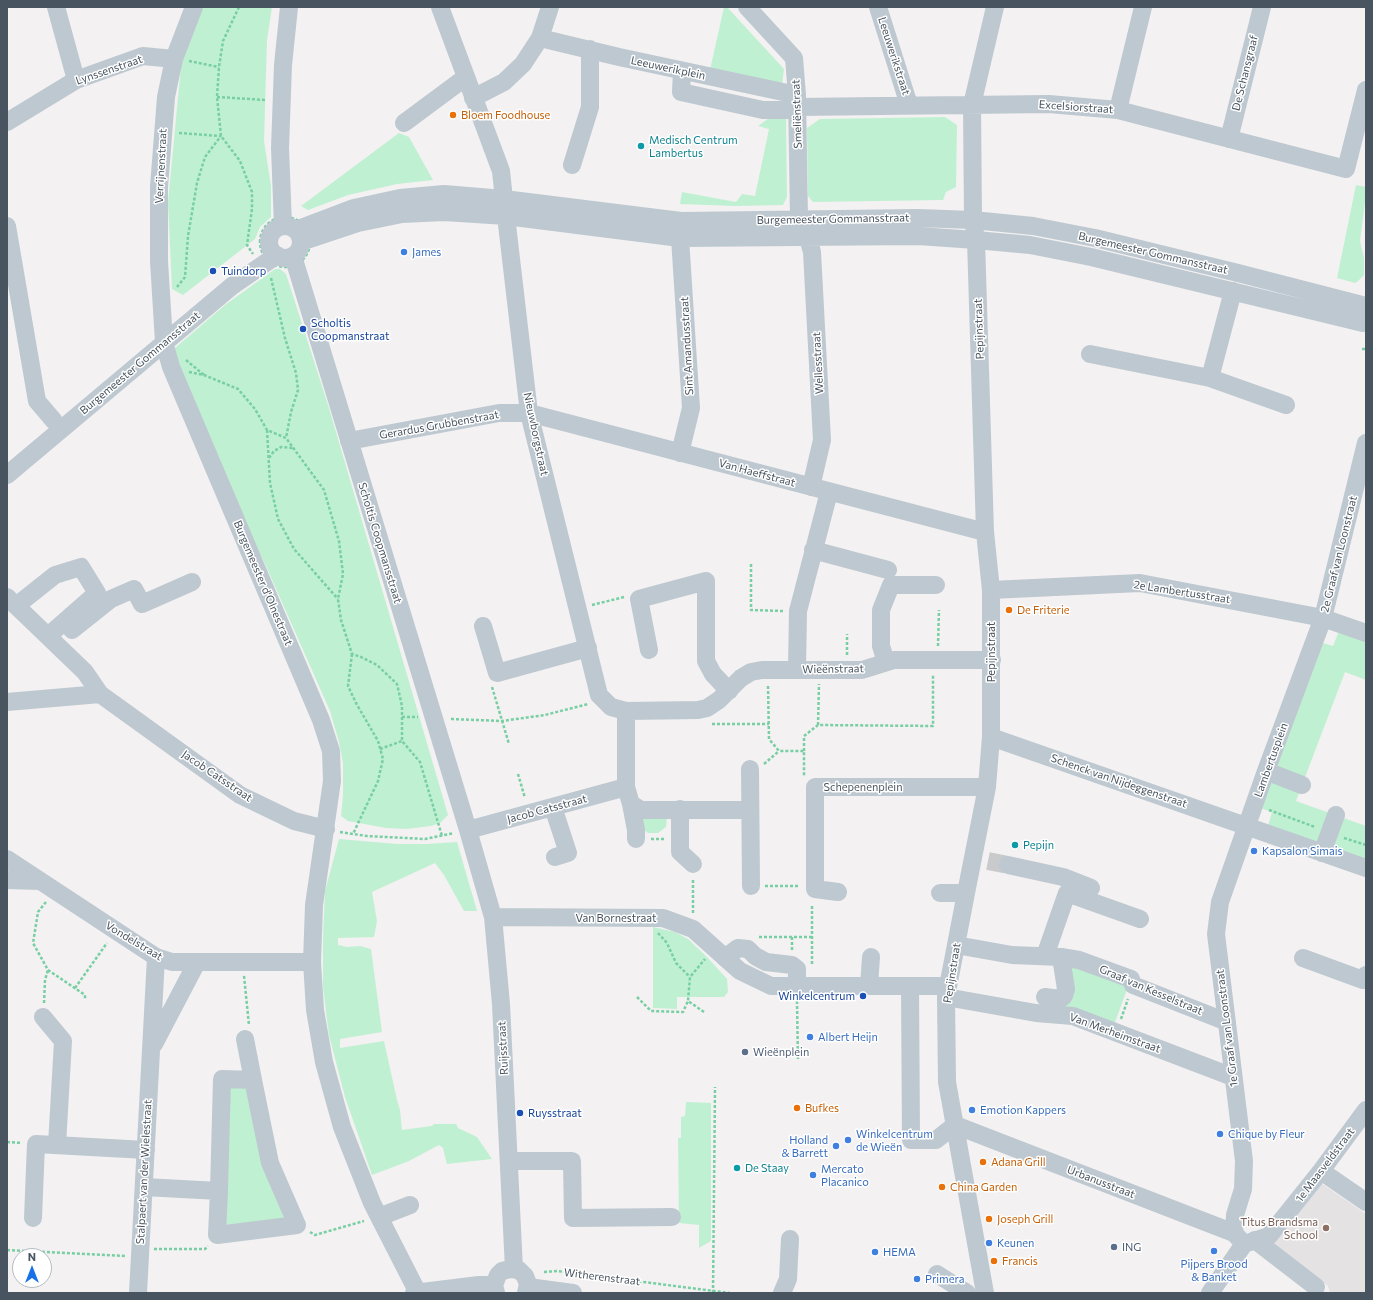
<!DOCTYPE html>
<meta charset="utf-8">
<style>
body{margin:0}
#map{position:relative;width:1373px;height:1300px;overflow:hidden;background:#f3f1f1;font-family:Commissioner,sans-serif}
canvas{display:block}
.frame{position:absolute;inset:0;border:8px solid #48545f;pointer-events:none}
.north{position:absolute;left:12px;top:1248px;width:40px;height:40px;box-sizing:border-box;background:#fff;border:1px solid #b6bbbf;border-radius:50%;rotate:0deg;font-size:11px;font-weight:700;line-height:16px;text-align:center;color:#48545f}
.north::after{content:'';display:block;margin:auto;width:14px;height:18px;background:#1872e6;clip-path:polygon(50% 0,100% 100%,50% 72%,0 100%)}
</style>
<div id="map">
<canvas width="1373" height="1300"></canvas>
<div class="frame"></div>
<div class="north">N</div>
</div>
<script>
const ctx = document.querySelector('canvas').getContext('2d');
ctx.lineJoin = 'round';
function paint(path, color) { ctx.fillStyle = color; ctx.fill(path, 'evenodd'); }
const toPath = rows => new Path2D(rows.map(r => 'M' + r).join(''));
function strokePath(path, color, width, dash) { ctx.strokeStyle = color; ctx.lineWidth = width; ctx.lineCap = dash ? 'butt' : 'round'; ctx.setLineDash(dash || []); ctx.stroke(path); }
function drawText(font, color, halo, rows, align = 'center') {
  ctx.font = font + ' Commissioner,sans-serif'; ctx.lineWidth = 3; ctx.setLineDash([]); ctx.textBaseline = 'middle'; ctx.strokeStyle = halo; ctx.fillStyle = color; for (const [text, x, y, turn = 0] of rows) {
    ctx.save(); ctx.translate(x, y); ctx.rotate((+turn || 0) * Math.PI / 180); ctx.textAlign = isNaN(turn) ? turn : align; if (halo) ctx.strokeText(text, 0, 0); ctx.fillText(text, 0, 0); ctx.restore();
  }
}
paint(toPath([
 [1321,1183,1366,1214,1366,1293,1330,1293,1328,1286,1272,1246]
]), '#e4e2e3');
paint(toPath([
 [201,7,272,7,267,40,264,141,271,186,271,217,260,227,255,239,183,295,172,289,168,202,182,56],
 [724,7,727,7,784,69,782,85,710,70],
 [772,116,786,117,787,197,783,205,735,206,680,204,682,192,736,202,742,194,755,196,769,129,758,126],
 [945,117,957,125,956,187,946,192,943,200,813,202,808,196,807,128,820,119],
 [399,133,409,137,433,180,397,184,348,195,308,210,301,206],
 [1356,185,1366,187,1366,194,1360,241,1364,258,1364,275,1357,282,1355,283,1337,278],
 [275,269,280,269,286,274,329,408,448,815,440,823,431,826,406,829,386,828,348,821,341,816,343,796,343,763,339,742,330,711,266,566,231,494,178,364,175,348,225,305],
 [1339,631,1366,641,1366,680,1345,672,1296,801,1366,826,1366,861,1268,826,1272,812,1260,808,1323,643,1333,646],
 [667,816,666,827,658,833,648,833,642,828,642,817],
 [339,839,397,844,427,844,457,842,477,911,464,911,444,875,435,863,372,892,377,921,374,937,338,938,338,945,347,947,360,946,371,949,382,1032,340,1039,340,1048,384,1041,397,1100,400,1110,402,1130,432,1126,434,1124,456,1124,458,1128,477,1137,492,1159,447,1164,443,1148,439,1145,409,1161,372,1175,345,1097,329,1035,323,987,323,936,325,891],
 [653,927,675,932,688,939,707,957,727,979,728,992,724,997,677,997,677,1009,653,1008],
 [1072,966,1129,984,1114,1025,1054,1010,1072,1001,1074,989,1070,971],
 [225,1087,252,1087,291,1219,229,1230,223,1225],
 [686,1102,711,1103,711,1241,699,1248,699,1225,679,1223,678,1138,681,1138,681,1117,685,1116]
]), '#c0f0d2');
strokePath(toPath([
 [988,861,1008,865]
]), '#c8cacc', 18, [18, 9]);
strokePath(toPath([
 [239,7,223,41,219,67,217,97,221,136,240,161,252,192,252,209,247,245,253,254],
 [189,61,219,67],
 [217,97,266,100],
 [179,133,220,136],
 '260 242a25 25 0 1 1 50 0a25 25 0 1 1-50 0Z',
 [271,278,285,338,296,373,298,390,291,412,286,438],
 [177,287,185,277,188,236,197,183,205,157,221,136],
 [1362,349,1366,349],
 [186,360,204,375],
 [189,372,204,375,238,389,255,409,267,430,286,438,324,490,339,541,343,574,338,599,341,620,352,654,361,657,377,665,397,684,402,706,402,741,420,762,442,836],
 [267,430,270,483,278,519,294,549,338,599],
 [269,458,274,451,281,447,293,448],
 [751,564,751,610,783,611],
 [592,605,624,597],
 [938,646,939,610],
 [352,654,348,686,356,703,378,741,383,759,378,781,353,834],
 [847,655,847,634],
 [768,686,769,739,779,751,804,751,804,776],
 [492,687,509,744],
 [402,717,418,717],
 [451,719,502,721,545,715,588,704],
 [712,724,769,724],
 [818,725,819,684],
 [380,749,402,741],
 [804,751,804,736,818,725,933,726,933,674],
 [764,764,779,751],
 [518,774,525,798],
 [1269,810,1315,827],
 [340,832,367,836,425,839,454,833],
 [1344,838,1366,845],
 [651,839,666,839],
 [693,880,693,913],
 [765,886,800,886],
 [46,902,38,912,33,943,48,970,85,995,85,999],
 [658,933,667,943,676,963,690,977],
 [759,937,812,937],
 [792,950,792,937],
 [812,964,812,905],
 [244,976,249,1025],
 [75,988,107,943],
 [637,997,651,1011,683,1012,688,1001],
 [797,1001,798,1061],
 [44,1003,45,980,48,970],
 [704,1012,688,1001,690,977,705,959],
 [1121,1019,1128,999],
 [7,1142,22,1143],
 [310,1232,315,1235,364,1221],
 [154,1249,205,1249,208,1246],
 [7,1250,125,1256],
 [544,1272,557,1271,730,1293],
 [713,1293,715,1087]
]), '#77cfa3', 2.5, [3, 2]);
strokePath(toPath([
 [56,7,76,80],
 [194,7,174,59,166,97,159,187,159,261,164,342,171,367,321,720,331,751,332,781,314,905,312,962,315,1010,324,1062,342,1127,372,1203,418,1293],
 [440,7,501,171,504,199],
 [747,7,794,58,797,95,799,219,808,238,812,252,822,440,811,487],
 [878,7,909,105],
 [540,38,619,57,797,95],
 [682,71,681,92,763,110,798,110],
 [473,98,504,82,523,64,540,38,550,7],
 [797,107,1049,104,1118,110,1346,169,1366,90],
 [1118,110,1143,7],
 [7,122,76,80,143,56,174,59],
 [404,123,466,77],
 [1229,139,1262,7],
 [572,165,590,107,590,49],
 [506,216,529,413,599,695,611,707,626,711,626,787,631,804,641,810,750,810],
 [7,226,37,401,54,421],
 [283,226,280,148,283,65,289,7],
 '269 242a16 16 0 1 1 32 0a16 16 0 1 1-32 0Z',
 [296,230,354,208,400,198,444,194,504,199,681,221,918,218,973,220,1033,226,1095,238,1238,273,1366,306],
 [301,242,358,223,402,214,444,212,506,216,680,238,918,236,976,240,1030,245,1091,257,1363,323],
 [293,256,468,830,493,917,501,1004,514,1269],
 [1090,354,1210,378,1233,291],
 [1210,378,1286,405],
 [349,441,499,413,529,413,985,532],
 [680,453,691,408,680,238],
 [7,475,232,286,277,255],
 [813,550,888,570],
 [991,590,1140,583,1323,618,1366,633],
 [7,597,85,672,100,694],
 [16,606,55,575,81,567,97,593,48,636],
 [483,626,497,673,588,648],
 [72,630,111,599,134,589,142,604,192,582],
 [649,650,639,599,706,581,706,661,713,674,729,691],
 [886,662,881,646,881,610,891,585,936,585],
 [797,669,798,611,829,492],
 [7,702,100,694,240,795,294,821,326,829],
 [626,711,698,710,707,708,719,700,741,678,751,672,762,670,862,670,894,660,992,660],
 [991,737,1366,868],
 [750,769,751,886],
 [1266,771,1302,785],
 [631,804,636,830,636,839],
 [553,807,568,853,555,857],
 [680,809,680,852,693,864],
 [468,830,626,787],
 [1322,853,1336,815],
 [7,859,156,957,172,962,312,962],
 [1008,865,1063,877,1091,888],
 [7,880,40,881],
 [838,892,815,889,815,787,987,787],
 [940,893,966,893],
 [493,917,663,918,693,929,740,971,771,986,948,986],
 [956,945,1012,955,1061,957,1079,960,1131,979,1133,985,1227,1022],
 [1045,956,1067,893,1140,919],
 [725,958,738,948,748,949,755,956,766,962,792,965,797,969,797,986],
 [1303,958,1363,980,1366,975],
 [869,986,871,957],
 [910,986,911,1140,936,1140,955,1125],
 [946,997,1036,1013,1073,1016,1233,1077],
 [1045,997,1060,999,1064,996,1066,989,1061,957],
 [43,1017,63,1041,57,1145],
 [245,1039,253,1080],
 [154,1044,197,962],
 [955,1125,1234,1233,1244,1244],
 [509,1161,572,1161,573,1218,672,1217],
 [1321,1171,1366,1202],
 [144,1187,219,1191,217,1235,297,1225,270,1163,253,1080,222,1079,219,1191],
 [379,1217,410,1205],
 [33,1218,36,1144,146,1150],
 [1234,1233,1235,1215,1243,1189,1244,1161,1216,934,1220,902,1266,771,1323,618,1366,443],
 [1255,1240,1316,1287],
 [1244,1244,1269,1236,1321,1171,1366,1110],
 [937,1274,967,1293],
 [528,1287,573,1293],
 [138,1293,156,957],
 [414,1293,479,1285,494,1285],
 [496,1293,494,1285,498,1275,502,1271,510,1269,519,1270,525,1276,528,1284,526,1293],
 [782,1293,788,1279,790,1239],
 [985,1293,947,1082,946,997,966,893,987,787,991,737,991,590,985,532,976,240,973,220,972,105,995,7],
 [1210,1293,1244,1244]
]), '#bec8d0', 18);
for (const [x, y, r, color] of [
 [453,115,4,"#e8710a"],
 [641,146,4,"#0f9aa8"],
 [404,252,4,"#3f7fe0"],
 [213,271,4,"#1a4fb4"],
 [303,329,4,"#1a4fb4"],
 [1009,610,4,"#e8710a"],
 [1015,845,4,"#0f9aa8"],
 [1254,851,4,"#3f7fe0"],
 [863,996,4,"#1a4fb4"],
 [810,1037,4,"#3f7fe0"],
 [745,1052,4,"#5c6f8a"],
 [797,1108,4,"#e8710a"],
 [972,1110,4,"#3f7fe0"],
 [520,1113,4,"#1a4fb4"],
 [1220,1134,4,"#3f7fe0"],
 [848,1140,4,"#3f7fe0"],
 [836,1146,4,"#3f7fe0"],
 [983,1162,4,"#e8710a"],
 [737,1168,4,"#0f9aa8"],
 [813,1175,4,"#3f7fe0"],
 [942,1187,4,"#e8710a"],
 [989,1219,4,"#e8710a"],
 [1326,1228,4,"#8d6e63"],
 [989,1243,4,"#3f7fe0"],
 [1114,1247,4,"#5c6f8a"],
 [1214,1251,4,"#3f7fe0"],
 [875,1252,4,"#3f7fe0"],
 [994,1261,4,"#e8710a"],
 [917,1279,4,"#3f7fe0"]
]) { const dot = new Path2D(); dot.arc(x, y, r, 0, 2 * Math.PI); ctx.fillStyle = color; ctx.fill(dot); strokePath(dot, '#fff', 1.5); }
drawText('11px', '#48545f', '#fff', [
 ["Leeuwerikstraat",894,56,72],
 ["Leeuwerikplein",668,68,12],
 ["Lynssenstraat",109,70,-19],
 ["De Schansgraaf",1245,73,-76],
 ["Excelsiorstraat",1076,107,4],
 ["Smeliënstraat",797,114,-92],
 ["Verrijnenstraat",161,166,-87],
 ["Burgemeester Gommansstraat",833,219,-1],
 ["Burgemeester Gommansstraat",1153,253,13],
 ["Pepijnstraat",979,329,-92],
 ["Sint Amandusstraat",687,346,-93],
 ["Burgemeester Gommansstraat",140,363,-40],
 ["Wellesstraat",818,363,-93],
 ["Gerardus Grubbenstraat",439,425,-10],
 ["Nieuwborgstraat",536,434,78],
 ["Van Haeffstraat",757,473,15],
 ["Scholtis Coopmansstraat",380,543,73],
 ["2e Graaf van Loonstraat",1339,554,-76],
 ["Burgemeester d'Olnestraat",263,583,67],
 ["2e Lambertusstraat",1182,592,9],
 ["Pepijnstraat",991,652,-90],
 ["Wieënstraat",833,669,-1],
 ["Lambertusplein",1271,760,-70],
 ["Jacob Catsstraat",217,776,34],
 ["Schenck van Nijdeggenstraat",1119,781,19],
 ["Schepenenplein",863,787],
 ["Jacob Catsstraat",547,809,-15],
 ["Van Bornestraat",616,918],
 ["Vondelstraat",134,941,31],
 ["Pepijnstraat",952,973,-81],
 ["Graaf van Kesselstraat",1151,990,23],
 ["1e Graaf van Loonstraat",1227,1028,-97],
 ["Van Merheimstraat",1115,1033,20],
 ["Ruijsstraat",503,1048,-93],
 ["1e Maasveldstraat",1325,1165,-53],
 ["Stalpaert van der Wielestraat",144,1172,-87],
 ["Urbanusstraat",1101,1182,21],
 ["Witherenstraat",602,1277,7]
]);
drawText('11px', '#c56008', '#fff', [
 ["Bloem Foodhouse",461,115],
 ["De Friterie",1017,610],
 ["Bufkes",805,1108],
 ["Adana Grill",991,1162],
 ["China Garden",950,1187],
 ["Joseph Grill",997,1219],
 ["Francis",1002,1261]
], 'left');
drawText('11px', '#0d838f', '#fff', [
 ["Medisch Centrum",649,140],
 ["Lambertus",649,153],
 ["Pepijn",1023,845],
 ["De Staay",745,1168]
], 'left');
drawText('11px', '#366cbe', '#fff', [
 ["James",412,252],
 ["Kapsalon Simais",1262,851],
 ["Albert Heijn",818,1037],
 ["Emotion Kappers",980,1110],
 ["Winkelcentrum",856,1134],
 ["de Wieën",856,1147],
 ["Chique by Fleur",1228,1134],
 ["Holland",828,1140,"right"],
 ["& Barrett",828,1153,"right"],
 ["Mercato",821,1169],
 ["Placanico",821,1182],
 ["Keunen",997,1243],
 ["HEMA",883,1252],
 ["Pijpers Brood",1214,1264,"center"],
 ["& Banket",1214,1277,"center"],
 ["Primera",925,1279]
], 'left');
drawText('11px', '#164399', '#fff', [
 ["Tuindorp",221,271],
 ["Scholtis",311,323],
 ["Coopmanstraat",311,336],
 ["Winkelcentrum",855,996,"right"],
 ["Ruysstraat",528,1113]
], 'left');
drawText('11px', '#4e5e75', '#fff', [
 ["Wieënplein",753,1052],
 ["ING",1122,1247]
], 'left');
drawText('11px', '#785e54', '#fff', [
 ["Titus Brandsma",1318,1222],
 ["School",1318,1235]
], 'right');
</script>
